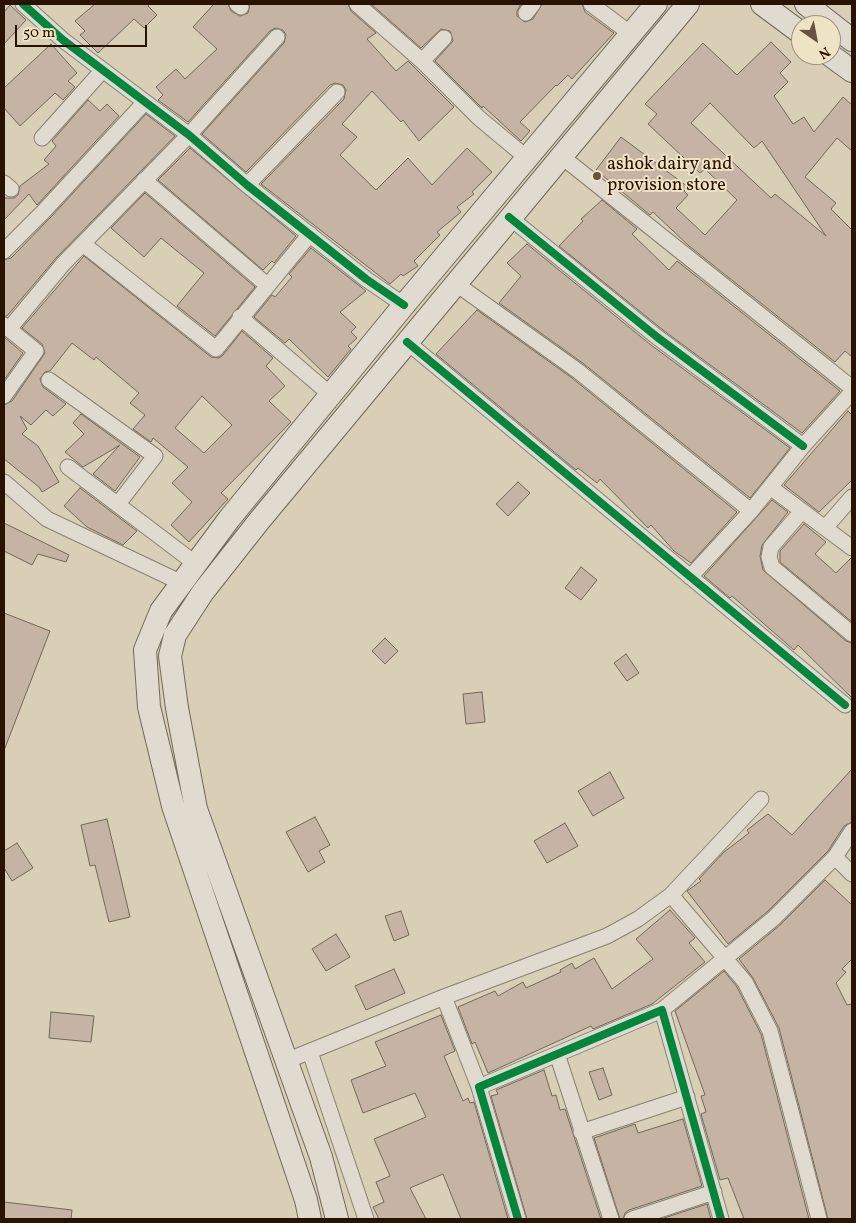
<!DOCTYPE html>
<style>
body{margin:0}
#map{position:relative;width:856px;height:1223px;overflow:hidden;background:#d9ceb6;font-family:Vollkorn,serif}
canvas{display:block}
.frame{position:absolute;inset:0;border:5px solid #281301;pointer-events:none}
.north{position:absolute;left:791px;top:15px;width:50px;height:50px;box-sizing:border-box;background:#efe3c6;border:1px solid #9f9077;border-radius:50%;rotate:147deg;font-size:14px;font-weight:700;line-height:20px;text-align:center;color:#281301}
.north::after{content:'';display:block;margin:auto;width:18px;height:22px;background:#665440;clip-path:polygon(50% 0,100% 100%,50% 72%,0 100%)}
.scale{position:absolute;left:15px;top:25px;width:132px;height:22px;box-sizing:border-box;border:2px solid #281301;border-top:0;padding-left:6px;font-size:15px;line-height:18px;white-space:nowrap;color:#281301;-webkit-text-stroke:4px #efe3c6;paint-order:stroke}
</style>
<div id="map">
<canvas width="856" height="1223"></canvas>
<div class="frame"></div>
<div class="north">N</div>
<div class="scale">50 m</div>
</div>
<script>
const ctx = document.querySelector('canvas').getContext('2d');
ctx.lineJoin = 'round';
function paint(path, color) { ctx.fillStyle = color; ctx.fill(path, 'evenodd'); }
const toPath = rows => new Path2D(rows.map(r => 'M' + r).join(''));
function strokePath(path, color, width, dash) { ctx.strokeStyle = color; ctx.lineWidth = width; ctx.lineCap = dash ? 'butt' : 'round'; ctx.setLineDash(dash || []); ctx.stroke(path); }
function drawText(font, color, halo, rows, align = 'center') {
  ctx.font = font + ' Vollkorn,serif'; ctx.lineWidth = 4; ctx.setLineDash([]); ctx.textBaseline = 'middle'; ctx.strokeStyle = halo; ctx.fillStyle = color; for (const [text, x, y, turn = 0] of rows) {
    ctx.save(); ctx.translate(x, y); ctx.rotate((+turn || 0) * Math.PI / 180); ctx.textAlign = isNaN(turn) ? turn : align; if (halo) ctx.strokeText(text, 0, 0); ctx.fillText(text, 0, 0); ctx.restore();
  }
}
const building = toPath([
 [95,4,150,4,148,6,157,15,144,28,134,19,98,53,80,35,85,31,75,21,95,4],
 [214,4,228,4,231,11,240,16,248,13,250,4,348,4,351,11,376,33,367,39,396,71,408,61,454,107,419,141,403,120,401,122,372,91,342,124,357,137,340,155,376,190,408,158,432,185,467,148,492,172,472,192,474,194,457,207,461,212,437,232,440,235,414,261,418,266,403,276,401,274,390,284,261,184,344,99,346,90,343,85,335,83,330,85,246,172,202,134,284,43,286,35,283,30,275,28,270,31,188,122,158,100,163,95,156,87,176,69,185,79,217,49,193,27,214,4],
 [371,4,521,4,517,11,517,16,525,22,533,19,542,4,582,4,585,12,614,33,572,79,568,75,557,86,556,85,520,122,530,131,521,141,483,106,482,108,435,61,453,41,450,31,441,29,421,48,371,4],
 [10,5,26,20,4,44,4,12,10,5],
 [771,42,791,62,780,73,788,82,774,96,793,124,804,117,814,132,843,97,852,105,852,151,837,138,805,177,836,203,831,209,852,230,852,357,845,351,835,362,689,246,653,212,650,215,596,170,621,137,688,187,684,191,688,195,676,208,705,235,737,200,705,169,700,173,648,124,657,114,645,104,703,43,737,75,771,42],
 [710,103,754,148,762,141,826,236,775,194,771,198,691,123,710,103],
 [51,44,77,73,68,81,75,87,63,100,55,93,20,126,4,108,4,88,51,44],
 [88,100,100,111,107,104,119,116,37,205,29,194,4,220,4,198,14,198,18,195,20,186,49,164,44,160,56,146,52,141,88,100],
 [146,114,175,136,56,258,7,316,4,316,4,260,11,258,50,218,146,114],
 [190,148,296,236,274,263,272,261,263,270,158,180,190,148],
 [145,193,255,287,215,336,177,306,204,273,161,238,144,257,111,228,145,193],
 [602,200,637,229,632,234,669,270,677,261,840,391,802,433,663,330,559,246,583,221,581,219,602,200],
 [527,244,651,345,790,448,750,498,584,364,499,303,521,276,507,263,527,244],
 [311,248,366,291,340,312,356,327,351,332,357,338,348,346,351,349,328,377,289,339,285,343,254,317,272,295,275,297,292,277,289,274,311,248],
 [84,256,211,357,219,358,223,355,242,331,273,358,266,366,285,386,269,401,291,422,221,493,228,499,189,542,171,525,192,502,172,483,188,467,153,438,151,442,133,429,145,415,130,403,139,393,96,357,94,360,72,343,50,371,45,372,40,379,43,387,66,404,53,416,46,410,31,425,20,416,27,429,22,434,38,446,59,482,42,492,39,487,4,459,4,405,12,401,45,353,42,344,22,328,84,256],
 [202,396,232,425,204,453,175,428,202,396],
 [477,310,572,378,737,512,691,563,674,551,651,525,648,528,600,479,597,483,578,468,576,470,436,354,477,310],
 [4,337,23,353,4,380,4,337],
 [848,411,852,415,852,480,819,512,784,485,848,411],
 [81,414,140,457,115,491,93,474,120,445,83,467,65,452,84,434,73,423,81,414],
 [518,482,530,493,508,516,496,504,518,482],
 [80,488,137,531,123,545,87,527,64,506,80,488],
 [772,500,788,512,762,545,760,556,763,570,846,641,852,643,852,698,798,645,794,650,732,596,730,598,704,576,772,500],
 [4,523,69,555,66,562,38,554,32,565,4,551,4,523],
 [804,524,826,542,815,554,836,573,852,557,852,622,780,562,780,551,804,524],
 [581,567,597,580,581,600,565,588,581,567],
 [4,613,50,631,5,748,4,748,4,613],
 [385,638,398,651,385,664,372,651,385,638],
 [626,654,639,673,627,681,614,663,626,654],
 [482,692,485,722,466,724,463,694,482,692],
 [852,769,852,822,844,826,828,851,768,911,728,944,687,891,701,881,699,879,724,852,749,833,747,830,768,814,792,835,852,769],
 [610,772,624,798,593,816,578,791,610,772],
 [315,817,330,845,319,851,325,862,308,872,286,832,315,817],
 [107,819,130,917,109,922,95,865,90,866,81,825,107,819],
 [565,823,578,846,547,863,534,841,565,823],
 [17,843,33,868,12,881,4,868,4,851,17,843],
 [825,880,852,905,852,959,842,969,846,972,836,983,847,1005,852,1004,852,1219,828,1219,779,1028,753,978,739,959,780,925,825,880],
 [670,910,695,938,689,943,705,962,652,1004,593,1029,591,1026,488,1073,475,1042,472,1044,458,1007,495,991,498,996,523,982,526,988,561,972,560,970,572,963,575,969,594,958,612,989,653,959,636,939,670,910],
 [401,911,409,935,394,941,385,916,401,911],
 [336,934,350,957,326,971,312,949,336,934],
 [394,969,405,993,366,1010,355,986,394,969],
 [724,971,737,987,761,1034,809,1219,744,1219,728,1178,720,1180,701,1114,706,1112,701,1096,705,1095,675,1011,724,971],
 [51,1012,94,1016,91,1042,49,1038,51,1012],
 [441,1015,455,1051,444,1056,463,1101,468,1098,470,1103,474,1102,508,1219,461,1219,443,1174,410,1188,426,1219,379,1219,373,1207,384,1202,376,1182,390,1176,374,1139,426,1117,415,1093,363,1113,351,1080,386,1066,375,1042,441,1015],
 [603,1068,612,1095,599,1100,589,1072,603,1068],
 [544,1070,552,1096,556,1095,560,1110,565,1109,601,1219,527,1219,491,1096,498,1094,496,1090,544,1070],
 [683,1119,702,1186,629,1210,625,1213,623,1219,620,1219,594,1138,635,1124,638,1133,683,1119],
 [4,1202,72,1210,71,1219,4,1219,4,1202],
 [707,1204,711,1219,661,1219,707,1204]
]);
paint(building, '#c5b3a3');
strokePath(building, '#70685a', 1);
const minor = toPath([
 [23,4,63,40,189,135,247,185,366,279,404,305],
 [237,4,241,7],
 [357,4,422,61,479,118,527,158],
 [591,4,631,34],
 [526,13,533,4],
 [422,61,444,38],
 [42,138,102,71],
 [561,156,852,388],
 [144,180,267,285],
 [4,183,11,189],
 [247,185,337,92],
 [509,217,657,337,803,446],
 [83,244,216,349,310,234],
 [4,251,43,212,144,103],
 [455,283,578,371,751,511],
 [240,317,331,395],
 [4,325,36,351,4,396],
 [9,329,63,264,189,135,277,37],
 [407,342,845,705],
 [49,380,155,456,118,504],
 [68,467,196,564],
 [4,482,47,519,182,583],
 [770,487,852,548],
 [802,511,771,547,769,557,772,567,852,634],
 [825,528,852,497],
 [690,577,751,511,803,446,852,392],
 [835,857,852,874],
 [671,895,745,982,770,1031,819,1219],
 [444,997,607,936,638,919,671,895,761,799],
 [662,1010,774,918,835,857,852,831],
 [310,1052,366,1219],
 [557,1054,611,1219],
 [286,1061,444,997,479,1087],
 [581,1132,687,1097],
 [518,1219,479,1087,662,1010,721,1219],
 [632,1219,714,1192]
]);
const secondary = toPath([
 [762,4,801,33],
 [806,4,852,40],
 [830,55,852,71],
 [310,1219,306,1200,173,806,149,707,145,650,161,611,229,519,404,305,656,4],
 [337,1219,321,1157,196,809,177,708,170,656,175,635,203,592,259,521,688,4]
]);
strokePath(minor, '#8a8172', 17);
strokePath(secondary, '#70685a', 24);
strokePath(minor, '#e1dbcf', 15);
strokePath(secondary, '#e1dbcf', 22);
strokePath(toPath([
 [23,4,63,40,189,135,247,185,366,279,404,305],
 [509,217,657,337,803,446],
 [407,342,845,705],
 [518,1219,479,1087,662,1010,721,1219]
]), '#00873e', 8);
for (const [x, y, r, color] of [
 [597,176,5,"#665440"]
]) { const dot = new Path2D(); dot.arc(x, y, r, 0, 2 * Math.PI); ctx.fillStyle = color; ctx.fill(dot); strokePath(dot, '#efe3c6', 2); }
drawText('18px', '#281301', '#efe3c6', [
 ["ashok dairy and",607,166],
 ["provision store",607,187]
], 'left');
</script>
